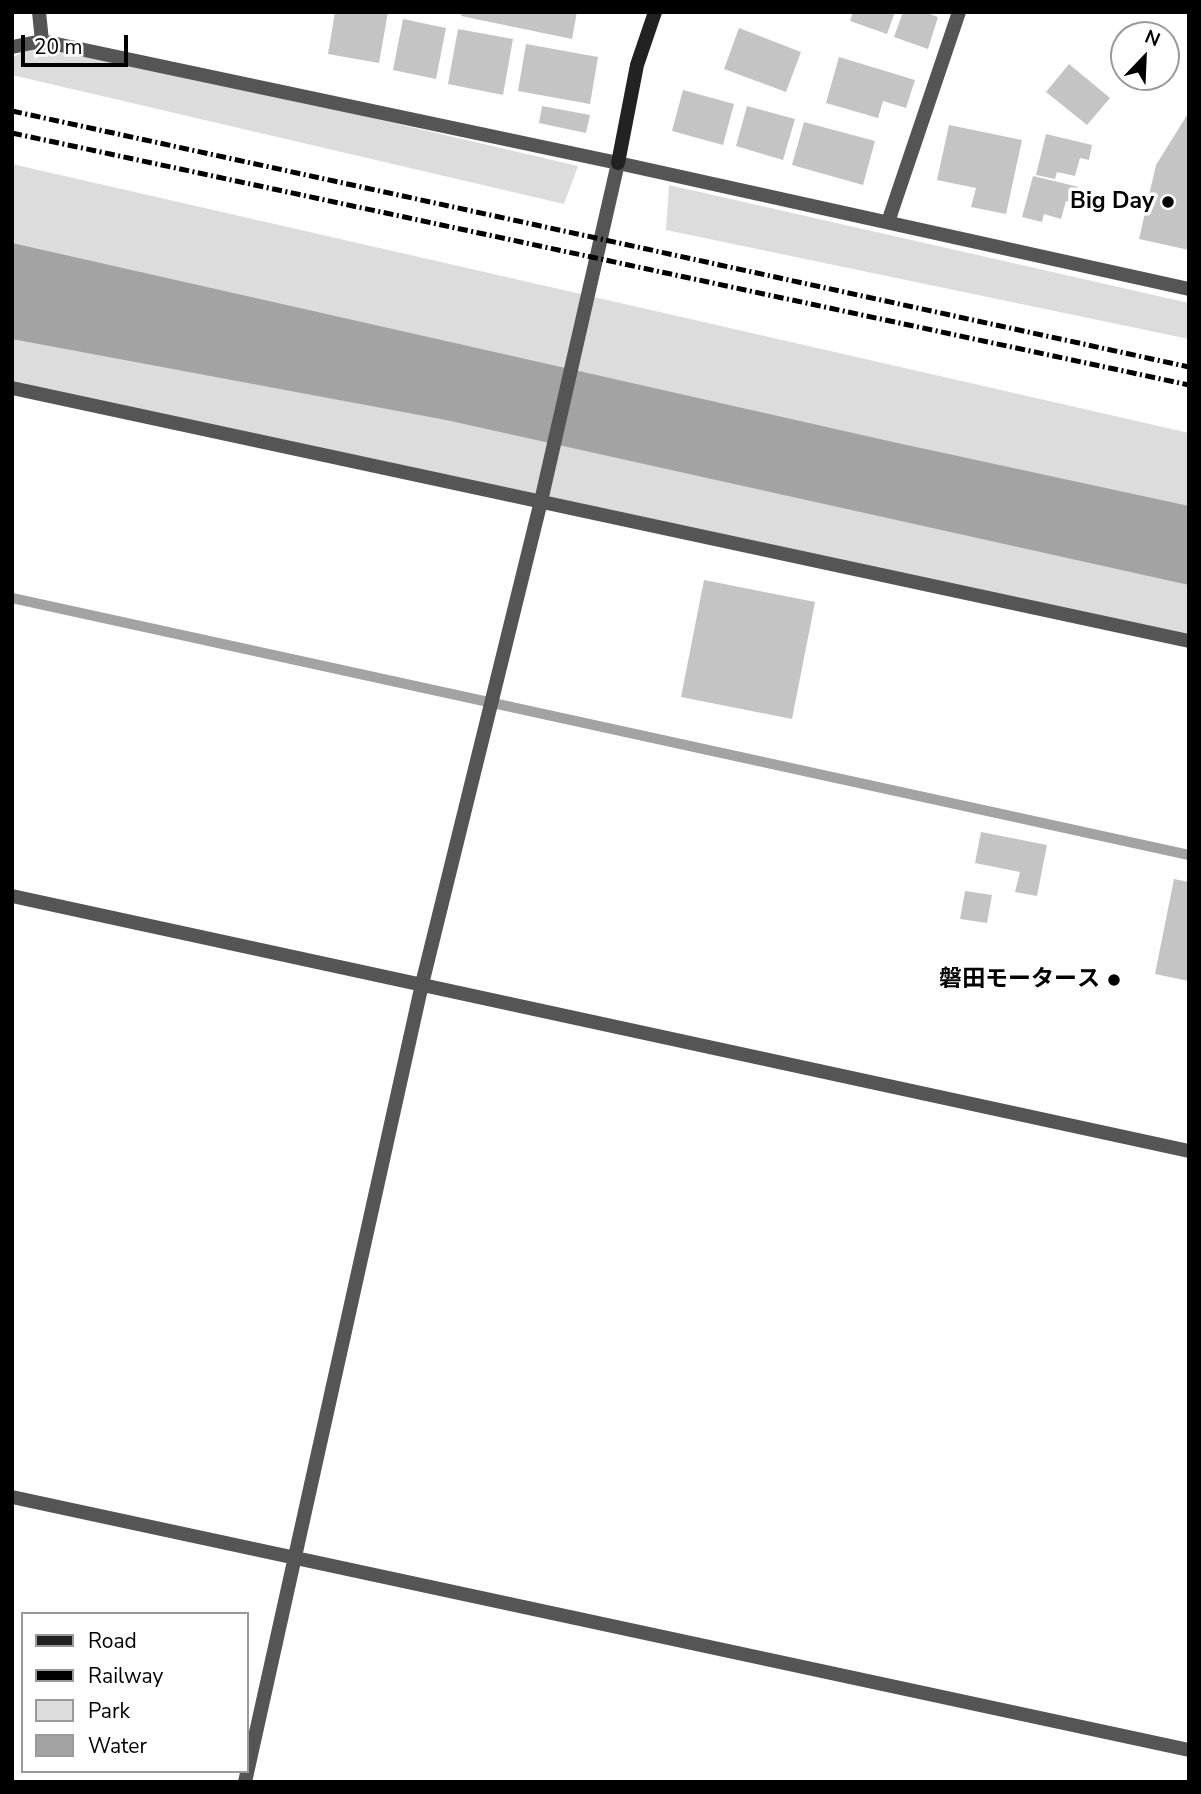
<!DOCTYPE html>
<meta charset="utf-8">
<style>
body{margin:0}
#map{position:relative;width:1201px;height:1794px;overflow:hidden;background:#fff;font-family:"Nunito Sans",sans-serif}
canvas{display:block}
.frame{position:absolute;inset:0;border:14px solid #000;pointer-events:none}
.legend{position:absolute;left:21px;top:1612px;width:228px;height:161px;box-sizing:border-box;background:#fff;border:2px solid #999;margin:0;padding:9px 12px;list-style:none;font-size:21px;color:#000}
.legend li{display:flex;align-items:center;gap:14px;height:35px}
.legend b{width:35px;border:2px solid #999}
.north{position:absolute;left:1110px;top:21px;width:70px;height:70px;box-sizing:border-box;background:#fff;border:2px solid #999;border-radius:50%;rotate:23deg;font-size:19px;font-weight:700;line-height:28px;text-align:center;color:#000}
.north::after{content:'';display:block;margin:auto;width:24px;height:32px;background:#000;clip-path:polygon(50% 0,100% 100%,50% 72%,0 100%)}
.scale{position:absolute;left:21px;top:35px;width:107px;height:32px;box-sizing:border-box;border:4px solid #000;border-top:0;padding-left:9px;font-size:21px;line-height:24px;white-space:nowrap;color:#000;-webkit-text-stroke:5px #fff;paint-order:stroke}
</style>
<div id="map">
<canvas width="1201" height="1794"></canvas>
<div class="frame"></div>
<ul class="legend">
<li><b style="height:9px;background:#222"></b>Road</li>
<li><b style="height:9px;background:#000"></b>Railway</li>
<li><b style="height:19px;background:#dcdcdc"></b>Park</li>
<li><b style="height:19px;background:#a3a3a3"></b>Water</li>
</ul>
<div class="north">N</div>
<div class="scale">20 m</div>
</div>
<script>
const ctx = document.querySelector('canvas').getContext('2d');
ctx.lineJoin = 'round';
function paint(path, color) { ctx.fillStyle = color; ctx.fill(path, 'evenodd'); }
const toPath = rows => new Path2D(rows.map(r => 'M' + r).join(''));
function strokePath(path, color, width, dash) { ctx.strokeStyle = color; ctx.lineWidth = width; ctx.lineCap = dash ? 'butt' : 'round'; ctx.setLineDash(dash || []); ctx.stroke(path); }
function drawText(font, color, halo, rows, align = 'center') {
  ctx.font = font + ' "Nunito Sans","Noto Sans JP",sans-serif'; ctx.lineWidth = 7; ctx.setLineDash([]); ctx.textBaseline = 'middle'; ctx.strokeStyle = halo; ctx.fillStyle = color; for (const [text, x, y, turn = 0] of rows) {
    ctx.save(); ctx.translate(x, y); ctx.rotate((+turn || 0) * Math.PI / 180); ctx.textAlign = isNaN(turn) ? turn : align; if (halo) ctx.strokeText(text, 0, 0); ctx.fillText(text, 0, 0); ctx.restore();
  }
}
paint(toPath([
 [42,41,578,166,564,204,12,75,12,58],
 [12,164,1189,433,1189,641,12,388],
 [669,185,1189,303,1189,339,666,230]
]), '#dcdcdc');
paint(toPath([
 [12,243,893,442,1189,506,1189,585,446,420,12,339]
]), '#a3a3a3');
strokePath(toPath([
 [12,598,1189,855]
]), '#a3a3a3', 10);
paint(toPath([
 [335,12,388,12,379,63,328,54],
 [462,12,577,12,572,39,461,16],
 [853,12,895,12,887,34,850,21],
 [903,12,924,12,938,17,928,49,894,37],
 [403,19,446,28,436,79,393,70],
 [739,28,801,52,786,92,724,69],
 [458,29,513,39,503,95,448,84],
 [526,44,598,57,590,104,518,91],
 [839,57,915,80,906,108,883,101,878,118,826,103],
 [1069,64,1110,98,1087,125,1046,92],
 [683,90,734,104,723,145,672,131],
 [542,106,590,115,586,133,539,123],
 [747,106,795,119,783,160,736,146],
 [1189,112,1189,250,1139,239,1156,165],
 [804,122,875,141,863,185,792,165],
 [949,125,1022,140,1006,214,971,207,976,188,937,180],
 [1046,134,1092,145,1089,160,1080,158,1075,176,1057,172,1055,179,1036,175],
 [1033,176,1079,187,1075,203,1066,201,1061,219,1044,214,1042,222,1022,217],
 [704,580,815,602,792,719,681,697],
 [981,832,1047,845,1037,896,1015,892,1020,872,975,863],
 [1174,879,1189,882,1189,981,1155,974],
 [965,891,992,895,987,923,960,919]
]), '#c4c4c4');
strokePath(toPath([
 [39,12,42,41],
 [12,47,42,41,618,163,1189,289],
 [888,222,959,12],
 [12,388,1189,641],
 [12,896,1189,1151],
 [12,1497,1189,1750],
 [245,1782,422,984,541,501,618,163]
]), '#555', 14);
strokePath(toPath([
 [618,163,637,65,655,12]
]), '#222', 14);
strokePath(toPath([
 [12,111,1189,367],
 [12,133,1189,385]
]), '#000', 5, [10, 3.5, 2, 3.5]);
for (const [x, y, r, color] of [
 [1168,202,7,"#000"],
 [1114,980,7,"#000"]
]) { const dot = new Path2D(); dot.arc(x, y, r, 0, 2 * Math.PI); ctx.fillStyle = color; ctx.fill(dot); strokePath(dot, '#fff', 2.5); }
drawText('bold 23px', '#000', '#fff', [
 ["Big Day",1154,202],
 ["磐田モータース",1100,980]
], 'right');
</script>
